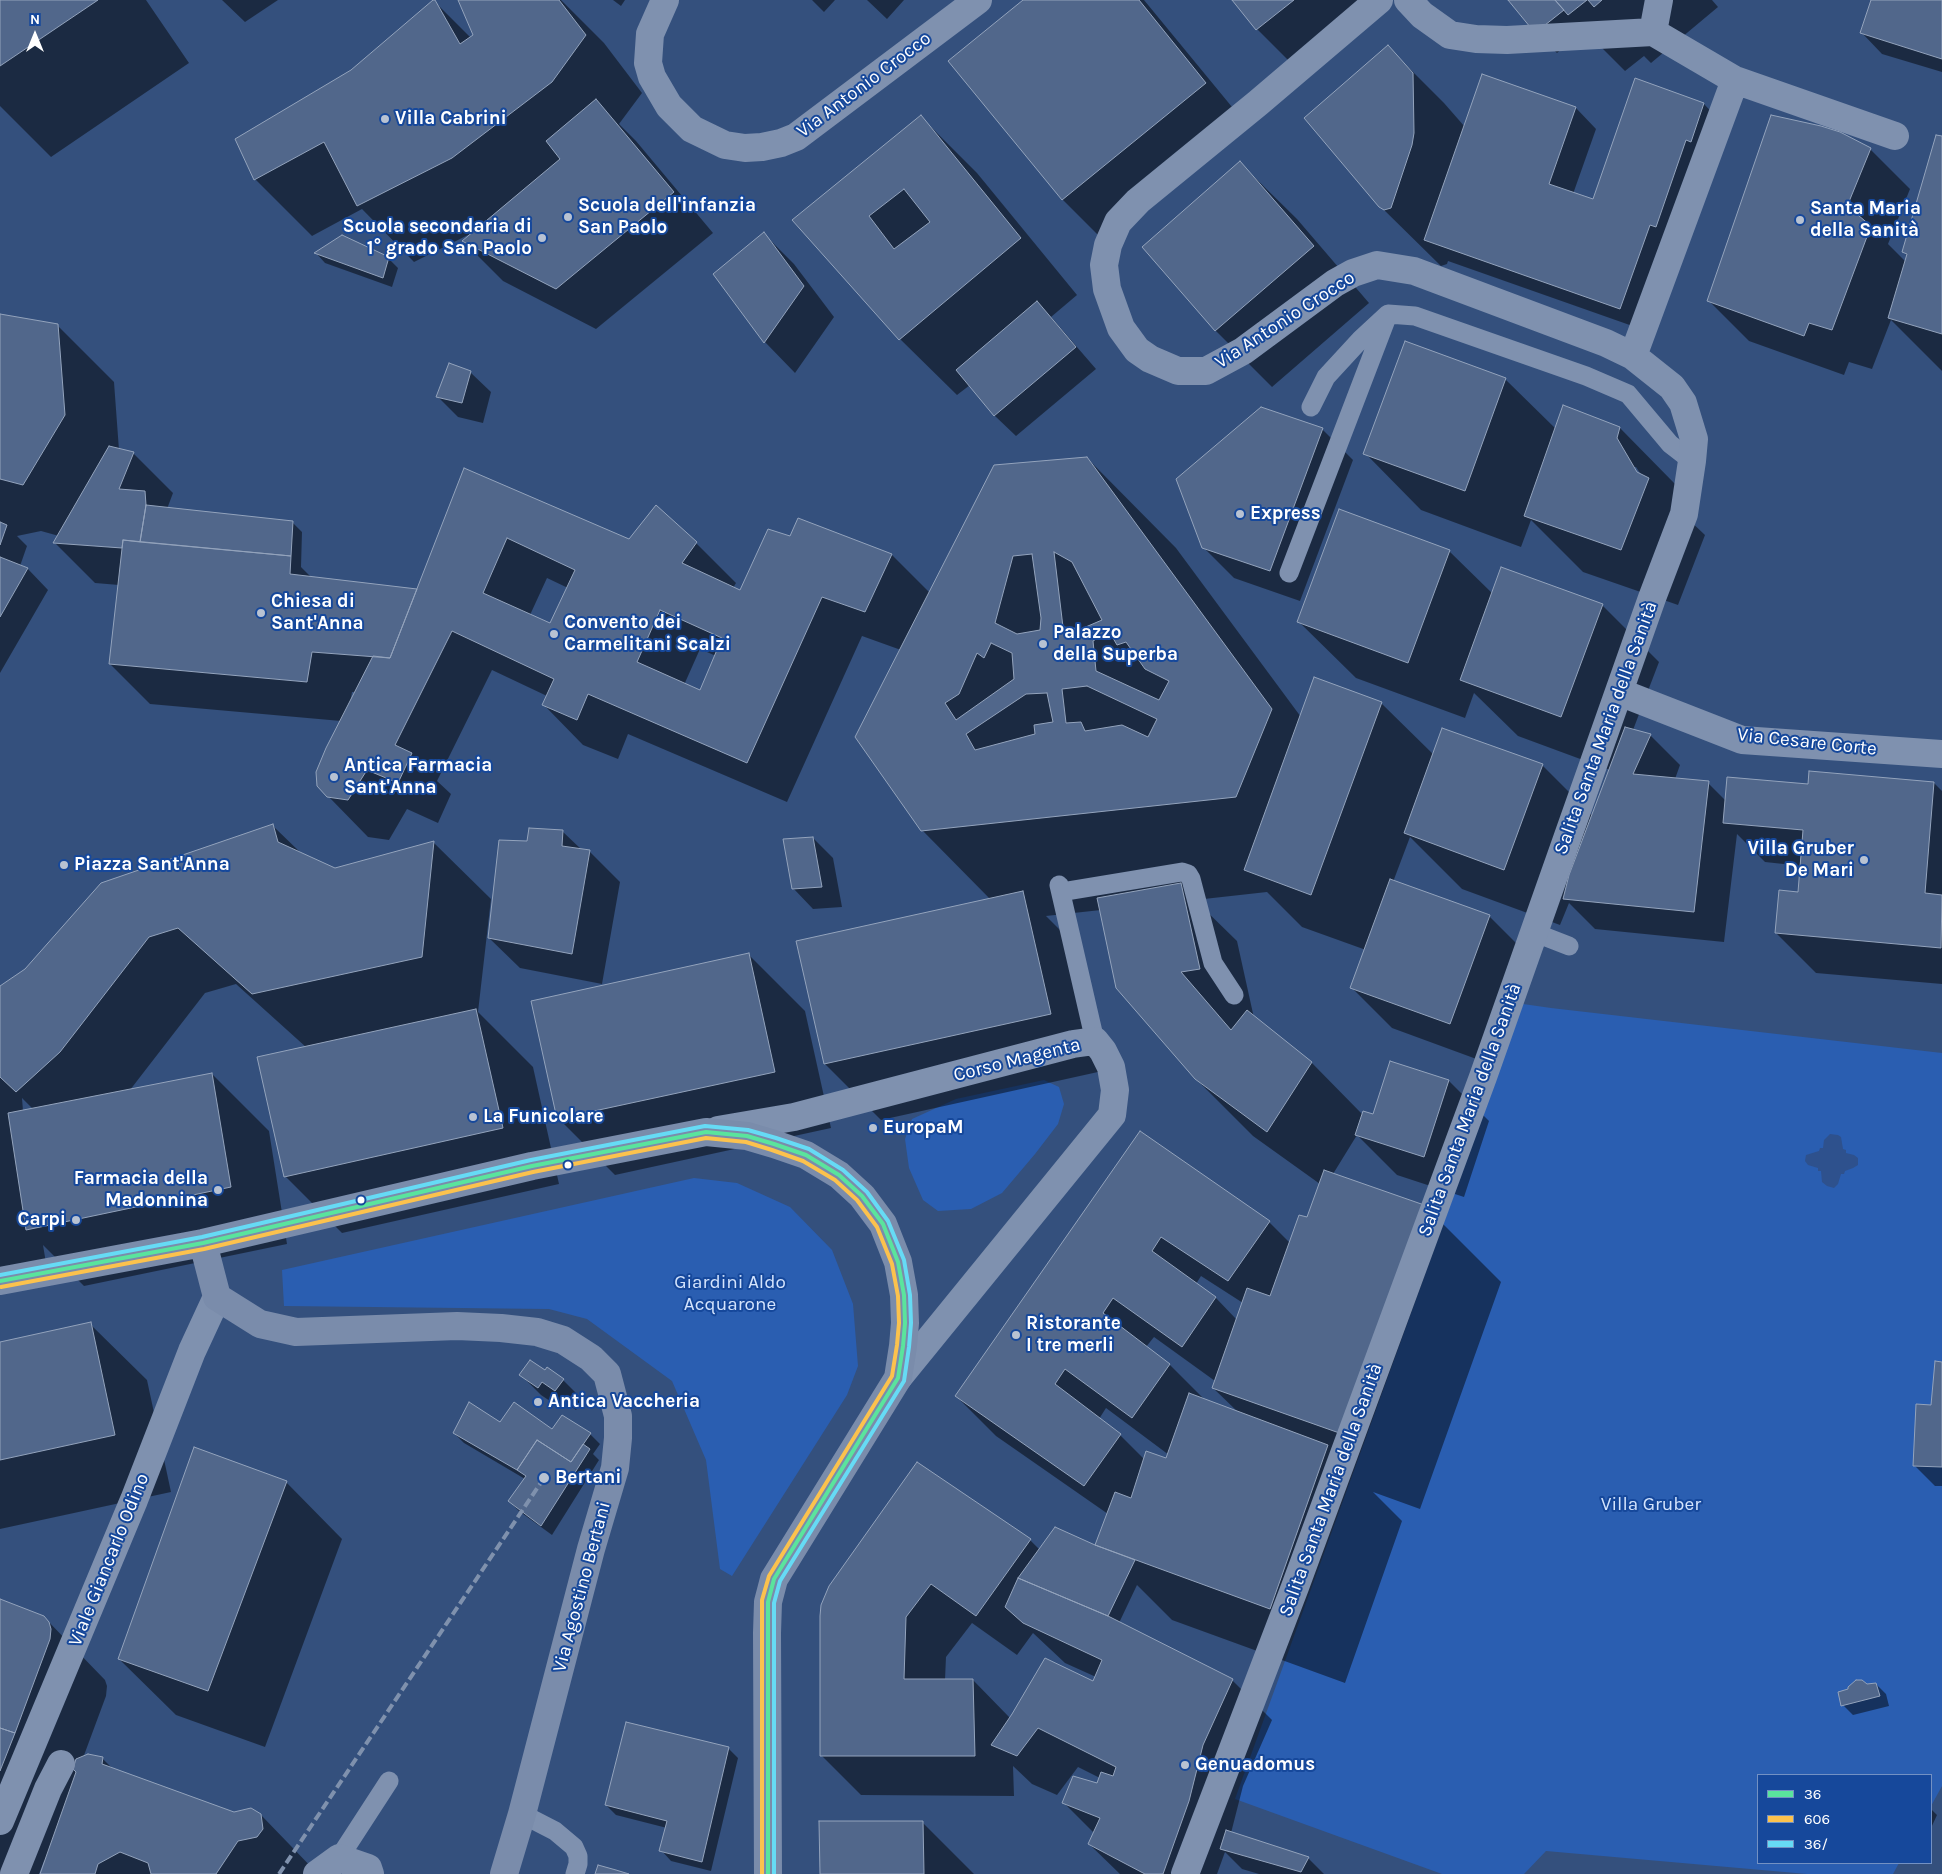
<!DOCTYPE html>
<meta charset="utf-8">
<style>
body{margin:0}
#map{position:relative;width:1942px;height:1874px;overflow:hidden;background:#34507d;font-family:Karla,sans-serif}
canvas{display:block}
.legend{position:absolute;left:1757px;top:1774px;width:175px;height:90px;box-sizing:border-box;background:#16489b;border:1px solid #7391c3;margin:0;padding:6px 9px;list-style:none;font-size:15px;color:#fff}
.legend li{display:flex;align-items:center;gap:10px;height:25px}
.legend b{width:25px;border:1px solid #7391c3}
.north{position:absolute;left:10px;top:10px;width:50px;height:50px;-webkit-text-stroke:4px #16489b;paint-order:stroke;rotate:0deg;font-size:14px;font-weight:700;line-height:20px;text-align:center;color:#fff}
.north::after{content:'';display:block;margin:auto;width:18px;height:22px;background:#fff;clip-path:polygon(50% 0,100% 100%,50% 72%,0 100%)}
</style>
<div id="map">
<canvas width="1942" height="1874"></canvas>
<ul class="legend">
<li><b style="height:6px;background:#5ae49d"></b>36</li>
<li><b style="height:6px;background:#fcc24d"></b>606</li>
<li><b style="height:6px;background:#66dbf5"></b>36/</li>
</ul>
<div class="north">N</div>
</div>
<script>
const ctx = document.querySelector('canvas').getContext('2d');
ctx.lineJoin = 'round';
function paint(path, color) { ctx.fillStyle = color; ctx.fill(path, 'evenodd'); }
const toPath = rows => new Path2D(rows.map(r => 'M' + r).join(''));
function strokePath(path, color, width, dash) { ctx.strokeStyle = color; ctx.lineWidth = width; ctx.lineCap = dash ? 'butt' : 'round'; ctx.setLineDash(dash || []); ctx.stroke(path); }
function drawText(font, color, halo, rows, align = 'center') {
  ctx.font = font + ' Karla,sans-serif'; ctx.lineWidth = 4; ctx.setLineDash([]); ctx.textBaseline = 'middle'; ctx.strokeStyle = halo; ctx.fillStyle = color; for (const [text, x, y, turn = 0] of rows) {
    ctx.save(); ctx.translate(x, y); ctx.rotate((+turn || 0) * Math.PI / 180); ctx.textAlign = isNaN(turn) ? turn : align; if (halo) ctx.strokeText(text, 0, 0); ctx.fillText(text, 0, 0); ctx.restore();
  }
}
paint(toPath([
 [1523,1004,1551,1008,1942,1053,1942,1786,1931,1806,1931,1775,1758,1775,1758,1863,1899,1863,1893,1874,1807,1874,1546,1851,1524,1874,1442,1874,1235,1799],
 [1044,1080,1059,1087,1064,1104,1058,1124,1035,1154,1002,1193,971,1209,938,1211,923,1200,909,1168,905,1139,912,1119,956,1099],
 [694,1178,737,1183,790,1207,832,1250,853,1304,858,1366,847,1395,732,1576,720,1569,706,1460,672,1381,587,1319,549,1309,284,1306,282,1270]
]), '#2a5eb1');
paint(toPath([
 [1830,1134,1838,1135,1841,1137,1843,1149,1846,1150,1846,1153,1854,1155,1858,1158,1858,1165,1853,1168,1845,1171,1844,1174,1841,1174,1838,1184,1834,1188,1827,1186,1822,1182,1821,1171,1818,1171,1818,1168,1808,1165,1805,1161,1806,1155,1819,1151,1820,1148,1823,1148,1824,1140]
]), '#2e518d');
paint(toPath([
 [0,0,146,0,189,63,51,157,0,106],
 [222,0,278,0,245,22],
 [459,0,561,0,604,43,642,93,619,124,636,141,713,233,596,329,503,281,463,241,472,233,414,262,362,209,312,236,255,179,352,71,434,1,471,38,475,36],
 [613,0,625,0,621,6],
 [812,0,835,0,824,12],
 [867,0,904,0,887,19],
 [1025,0,1144,0,1246,124,1103,240,1063,200,950,61],
 [1233,0,1384,0,1297,69,1257,29],
 [1509,0,1712,0,1718,7,1651,63,1644,56,1625,71,1584,30,1557,53,1536,33],
 [1872,0,1942,0,1942,72,1882,54,1862,33],
 [1388,47,1444,103,1465,127,1483,76,1576,108,1596,129,1573,194,1593,201,1636,80,1704,104,1724,125,1641,329,1448,261,1447,264,1441,266,1380,206],
 [920,116,977,173,1077,295,1051,317,1096,369,1016,436,995,416,970,385,957,395,900,339,794,221],
 [1942,138,1942,371,1891,320,1872,369,1849,362,1844,375,1749,341,1709,301,1870,149,1910,189,1888,244,1906,262,1907,256,1904,252],
 [1240,163,1297,219,1369,303,1272,387,1216,331,1143,247],
 [764,234,794,264,834,317,795,373,765,342,715,274],
 [316,253,388,258,398,268,392,287,325,263],
 [0,315,57,325,114,382,119,450,133,453,173,493,167,509,292,522,302,532,301,567,312,578,419,590,464,470,629,541,696,543,736,583,733,588,741,591,791,538,799,519,892,555,930,593,1087,458,1176,548,1301,717,1381,703,1434,755,1542,765,1593,816,1610,770,1518,736,1474,693,1465,718,1356,678,1299,622,1449,551,1493,594,1602,605,1659,662,1633,730,1650,735,1680,765,1675,779,1708,783,1726,801,1809,785,1934,783,1942,791,1942,984,1816,973,1776,933,1799,893,1802,866,1765,862,1737,834,1724,942,1595,929,1569,903,1560,925,1462,889,1410,837,1393,882,1489,916,1529,956,1490,1064,1392,1028,1352,988,1366,950,1302,927,1267,892,1195,900,1237,941,1254,1018,1311,1062,1363,1115,1373,1115,1391,1062,1449,1081,1489,1121,1464,1197,1397,1175,1357,1135,1333,1174,1426,1207,1501,1282,1420,1509,1373,1492,1402,1521,1345,1683,1172,1620,1137,1585,1119,1623,1232,1680,1272,1720,1243,1786,1231,1833,1308,1858,1324,1874,1259,1874,1242,1869,1225,1852,1217,1874,1120,1874,1089,1844,1094,1833,1063,1802,1097,1785,1100,1778,1078,1767,1057,1795,1032,1784,1013,1766,1014,1796,861,1795,821,1755,821,1616,1030,1540,1040,1550,1096,1547,1108,1514,996,1436,956,1396,1141,1132,1269,1222,1290,1243,1308,1219,1320,1184,1253,1136,1196,1079,1101,910,1046,916,1079,949,1107,1070,881,1120,825,1064,991,900,922,830,901,650,862,636,787,802,628,734,618,759,583,745,543,704,547,696,492,670,437,781,451,794,438,823,407,809,389,840,368,837,328,796,341,721,150,704,110,664,119,585,95,583,55,543,59,536,41,531,17,536,27,546,20,566,28,569,48,590,0,673],
 [547,578,568,588,551,624,530,615],
 [700,649,716,656,700,692,684,685],
 [352,692,356,692,350,704],
 [1201,1276,1243,1303,1237,1320,1216,1298,1196,1284],
 [1154,1337,1215,1381,1213,1388,1239,1413,1205,1400,1170,1365,1146,1347],
 [1106,1408,1169,1455,1167,1459,1144,1459,1120,1435,1099,1419],
 [972,1623,1017,1655,1033,1633,1065,1663,1096,1677,1093,1683,1010,1718,973,1680,945,1680,946,1657],
 [470,372,491,392,483,423,458,417,438,397],
 [1505,379,1556,429,1563,407,1620,428,1676,485,1686,517,1705,535,1678,605,1583,572,1531,520,1521,547,1421,510,1365,453],
 [1633,467,1636,467,1642,476,1639,478],
 [1322,429,1353,460,1300,601,1234,578,1203,547],
 [273,826,302,854,335,870,434,843,491,899,478,1012,533,1067,559,1184,342,1233,285,1176,307,1048,236,984,205,993,130,1090,212,1074,269,1131,287,1244,84,1286,43,1245,46,1263,0,1271,0,987],
 [22,1098,33,1109,23,1111],
 [562,831,582,850,590,852,620,882,602,984,520,968,489,938,529,843],
 [813,838,833,858,842,907,813,909,793,888],
 [749,955,805,1011,831,1128,615,1175,558,1118],
 [90,1324,147,1380,171,1492,0,1529,0,1343],
 [1942,1363,1942,1486,1935,1486,1914,1465,1933,1406],
 [546,1372,563,1380,583,1400,576,1410,563,1401,559,1407,541,1395,521,1375],
 [501,1423,552,1431,590,1434,600,1444,593,1454,599,1460,552,1535,519,1511,509,1501,525,1479,464,1443,454,1433],
 [286,1482,342,1539,265,1747,176,1715,119,1659],
 [0,1600,44,1617,105,1680,107,1686,106,1696,83,1758,102,1758,113,1769,233,1813,261,1815,318,1874,42,1874,46,1862,44,1861,39,1874,0,1874],
 [1859,1681,1866,1685,1876,1684,1886,1694,1889,1706,1853,1715,1843,1705,1850,1690,1849,1687,1853,1683],
 [728,1748,738,1758,711,1871,671,1861,661,1850,667,1828,616,1815,606,1805],
 [1931,1809,1937,1815,1931,1828],
 [922,1822,974,1874,821,1874]
]), '#0007');
const building = toPath([
 [0,0,98,0,0,66,0,0],
 [433,0,435,0,460,44,473,35,458,0,559,0,586,35,552,82,452,158,357,206,324,142,254,180,235,139,351,70,433,0],
 [1023,0,1139,0,1206,83,1062,200,948,61,1023,0],
 [1232,0,1294,0,1256,30,1232,0],
 [1508,0,1555,0,1564,10,1535,33,1508,0],
 [1555,0,1587,0,1568,15,1555,0],
 [1588,0,1602,0,1594,7,1588,0],
 [1871,0,1942,0,1942,59,1860,33,1871,0],
 [1388,45,1413,73,1414,133,1412,145,1391,208,1384,210,1379,207,1304,118,1388,45],
 [1482,74,1576,107,1549,184,1593,199,1635,78,1704,103,1691,142,1686,140,1656,227,1650,225,1620,309,1424,240,1482,74],
 [596,99,674,192,556,289,462,241,560,159,546,141,596,99],
 [921,115,1021,238,899,340,792,220,921,115],
 [904,189,930,222,894,249,869,216,904,189],
 [1771,115,1821,126,1840,132,1871,148,1846,209,1858,215,1871,226,1832,330,1809,323,1804,336,1707,301,1771,115],
 [1936,135,1942,136,1942,334,1888,318,1907,254,1902,252,1936,135],
 [1240,161,1314,246,1215,331,1142,247,1240,161],
 [764,232,804,286,764,343,713,274,764,232],
 [342,235,389,257,383,278,314,253,342,235],
 [1037,301,1076,347,994,416,956,370,1037,301],
 [0,314,58,324,65,415,23,485,0,479,0,314],
 [1405,341,1506,378,1465,491,1363,454,1405,341],
 [449,363,471,371,462,403,436,397,449,363],
 [1563,405,1620,427,1617,438,1637,472,1649,478,1621,550,1524,516,1563,405],
 [1261,407,1323,428,1270,571,1202,548,1176,479,1261,407],
 [109,446,134,452,119,489,145,491,146,505,140,542,123,540,122,548,53,543,109,446],
 [1087,457,1272,709,1236,797,921,831,855,737,994,465,1087,457],
 [1054,552,1072,562,1102,620,1081,629,1063,627,1054,552],
 [1032,554,1041,618,1040,630,1017,634,995,623,1013,556,1032,554],
 [1109,631,1117,645,1126,642,1145,669,1169,681,1159,700,1096,671,1093,641,1109,631],
 [991,643,1012,653,1014,679,956,720,945,703,959,694,977,653,984,658,991,643],
 [1087,686,1157,719,1148,737,1122,725,1085,731,1081,722,1066,723,1062,689,1087,686],
 [1047,693,1053,722,1034,725,1035,734,975,750,966,734,1026,694,1047,693],
 [464,468,629,539,656,505,697,542,682,563,740,590,768,529,790,536,798,518,892,554,865,612,822,597,747,763,588,694,577,720,542,705,554,679,452,631,395,745,412,753,398,783,367,770,348,800,327,797,317,786,316,772,326,748,373,656,390,658,464,468],
 [507,538,575,570,550,623,483,593,507,538],
 [660,610,722,638,700,690,637,662,660,610],
 [146,505,293,521,291,556,140,542,146,505],
 [1339,509,1450,550,1408,663,1297,622,1339,509],
 [0,522,7,525,0,545,0,522],
 [123,540,291,556,290,574,417,589,390,658,312,652,307,682,109,664,123,540],
 [0,557,28,568,0,617,0,557],
 [1501,567,1603,604,1561,717,1460,680,1501,567],
 [1314,677,1382,702,1311,895,1244,870,1314,677],
 [1625,727,1651,734,1633,774,1709,781,1694,912,1563,899,1569,875,1625,727],
 [1442,728,1543,764,1504,870,1404,833,1442,728],
 [1809,771,1934,782,1925,893,1942,895,1941,948,1775,933,1779,890,1798,892,1803,830,1723,823,1727,777,1808,784,1809,771],
 [273,824,278,842,335,868,434,841,422,957,252,994,178,928,149,937,60,1052,16,1092,0,1077,0,986,25,969,101,883,273,824],
 [529,828,563,830,562,846,590,850,572,954,488,938,499,840,527,841,529,828],
 [813,837,822,887,792,889,783,839,813,837],
 [1390,879,1490,915,1450,1024,1350,988,1390,879],
 [1181,883,1200,969,1181,972,1231,1030,1247,1010,1312,1062,1267,1132,1195,1079,1116,988,1097,898,1181,883],
 [1023,891,1051,1014,824,1064,796,941,1023,891],
 [749,953,775,1072,557,1119,531,1001,749,953],
 [476,1009,503,1128,284,1177,257,1057,476,1009],
 [1390,1061,1449,1080,1424,1157,1355,1135,1363,1111,1373,1114,1390,1061],
 [212,1073,231,1187,26,1230,8,1113,212,1073],
 [1140,1131,1270,1221,1228,1281,1161,1237,1152,1251,1216,1297,1182,1347,1113,1298,1103,1313,1170,1364,1132,1418,1065,1369,1055,1384,1121,1434,1084,1486,955,1396,1140,1131],
 [1324,1170,1427,1206,1345,1435,1212,1388,1247,1288,1270,1296,1299,1215,1307,1217,1324,1170],
 [91,1322,115,1435,0,1460,0,1342,91,1322],
 [530,1360,545,1370,547,1367,564,1379,555,1391,542,1382,538,1388,519,1375,530,1360],
 [1935,1361,1942,1362,1942,1467,1913,1466,1916,1404,1931,1405,1935,1361],
 [1189,1393,1328,1445,1270,1609,1095,1545,1115,1492,1131,1498,1146,1451,1166,1458,1189,1393],
 [469,1402,500,1422,514,1402,552,1429,562,1415,591,1433,571,1462,537,1440,517,1470,453,1433,469,1402],
 [537,1440,571,1462,583,1444,590,1449,541,1526,508,1501,526,1476,517,1470,537,1440],
 [194,1447,287,1481,208,1691,118,1659,194,1447],
 [917,1462,1031,1539,976,1616,931,1584,906,1617,904,1679,973,1679,975,1756,820,1756,820,1616,821,1605,829,1586,917,1462],
 [1055,1527,1095,1545,1135,1560,1108,1616,1018,1578,1055,1527],
 [1018,1578,1108,1616,1233,1679,1203,1745,1189,1801,1163,1874,1145,1874,1088,1844,1100,1818,1062,1803,1073,1776,1097,1783,1101,1772,1113,1776,1116,1767,1038,1728,1017,1756,991,1745,1012,1714,1045,1658,1093,1681,1102,1660,1023,1623,1005,1607,1018,1578],
 [0,1599,44,1616,49,1622,51,1629,50,1639,15,1733,0,1728,0,1599],
 [1856,1680,1862,1680,1867,1684,1876,1683,1880,1696,1841,1706,1838,1692,1848,1689,1848,1687,1856,1680],
 [626,1722,729,1747,702,1862,659,1851,667,1821,605,1805,626,1722],
 [0,1728,15,1733,0,1771,0,1728],
 [88,1754,103,1757,102,1764,234,1812,251,1808,261,1814,263,1829,257,1837,238,1841,216,1874,151,1874,148,1863,120,1852,98,1864,95,1874,40,1874,76,1772,73,1769,76,1759,88,1754],
 [819,1821,923,1821,924,1874,820,1874,819,1821],
 [1226,1830,1309,1857,1301,1872,1220,1849,1226,1830],
 [598,1865,616,1870,629,1874,595,1874,598,1865]
]);
paint(building, '#51678b');
strokePath(building, '#93a3bc', 1);
strokePath(toPath([
 [1311,407,1326,377,1361,339,1388,314,1415,316,1586,376,1628,394,1670,444,1692,461],
 [1289,573,1387,317],
 [1059,885,1095,1041],
 [1061,892,1182,872,1188,874,1191,879,1213,963,1234,995],
 [1533,932,1569,946],
 [522,1814,555,1831,574,1847,578,1856,578,1864,575,1874],
 [339,1858,389,1781]
]), '#7f91af', 19);
strokePath(toPath([
 [665,0,650,34,648,63,652,77,669,106,692,129,725,145,745,148,762,147,781,143,796,137,978,0],
 [1408,0,1422,15,1450,35,1476,39,1507,40,1653,32,1735,80,1895,136],
 [1653,32,1659,0],
 [1633,356,1735,80],
 [1619,692,1742,740,1942,754],
 [718,1130,794,1117,1073,1044,1095,1041,1103,1051,1111,1067,1115,1090,1112,1115,898,1378],
 [0,1821,134,1500,192,1351,217,1297],
 [14,1874,48,1789,61,1764],
 [317,1874,339,1858,368,1868,370,1874],
 [1185,1874,1295,1587,1483,1077,1652,598,1684,514,1692,461,1694,439,1683,403,1672,387,1633,356,1606,343,1414,271,1377,265,1353,273,1335,283,1243,351,1206,371,1178,371,1150,359,1137,350,1121,328,1107,289,1104,265,1108,245,1118,222,1138,201,1258,103,1379,0]
]), '#7f91af', 28);
strokePath(toPath([
 [203,1243,217,1297,260,1324,296,1332,457,1326,501,1328,537,1332,563,1340,591,1358,607,1374,618,1416,618,1438,615,1468,591,1549,522,1814,504,1874],
 [0,1281,203,1243,532,1166,706,1132,747,1136,774,1144,806,1155,839,1175,862,1196,883,1224,898,1262,904,1295,905,1323,903,1346,898,1378,774,1579,768,1602,767,1633,768,1874]
]), '#7a8cab', 28);
strokePath(toPath([
 [279,1874,544,1478]
]), '#7f91ad', 4, [9, 4]);
strokePath(toPath([
 [0,1281,203,1243,532,1166,706,1132,747,1136,774,1144,806,1155,839,1175,862,1196,883,1224,898,1262,904,1295,905,1323,903,1346,898,1378,774,1579,768,1602,768,1874]
]), '#5ae49d', 4);
strokePath(toPath([
 [1,1287,204,1249,533,1172,706,1138,746,1142,772,1150,803,1161,835,1180,857,1200,877,1227,892,1264,898,1296,899,1323,897,1345,892,1376,769,1576,762,1600,762,1874]
]), '#fcc24d', 4);
strokePath(toPath([
 [0,1275,202,1237,531,1160,705,1126,748,1130,776,1138,809,1149,843,1170,867,1192,888,1221,904,1260,910,1295,911,1323,909,1347,904,1381,780,1581,774,1603,774,1874]
]), '#66dbf5', 4);
for (const [x, y, r, color] of [
 [385,119,5,"#b8c2d2"],
 [568,217,5,"#b8c2d2"],
 [1800,220,5,"#b8c2d2"],
 [542,238,5,"#b8c2d2"],
 [1240,514,5,"#b8c2d2"],
 [261,613,5,"#b8c2d2"],
 [554,634,5,"#b8c2d2"],
 [1043,644,5,"#b8c2d2"],
 [334,777,5,"#b8c2d2"],
 [1864,860,5,"#b8c2d2"],
 [64,865,5,"#b8c2d2"],
 [473,1117,5,"#b8c2d2"],
 [873,1128,5,"#b8c2d2"],
 [568,1165,4.5,"#fff"],
 [218,1190,5,"#b8c2d2"],
 [361,1200,4.5,"#fff"],
 [76,1220,5,"#b8c2d2"],
 [1016,1335,5,"#b8c2d2"],
 [538,1402,5,"#b8c2d2"],
 [544,1478,6,"#b8c2d2"],
 [1185,1765,5,"#b8c2d2"]
]) { const dot = new Path2D(); dot.arc(x, y, r, 0, 2 * Math.PI); ctx.fillStyle = color; ctx.fill(dot); strokePath(dot, '#16489b', 2); }
drawText('19px', '#fff', '#16489b', [
 ["Via Antonio Crocco",864,85,-37],
 ["Via Antonio Crocco",1285,320,-33],
 ["Salita Santa Maria della Sanità",1606,728,-70],
 ["Via Cesare Corte",1807,742,6],
 ["Corso Magenta",1017,1060,-14],
 ["Salita Santa Maria della Sanità",1470,1110,-70],
 ["Salita Santa Maria della Sanità",1331,1490,-70],
 ["Viale Giancarlo Odino",109,1560,-68],
 ["Via Agostino Bertani",582,1587,-75]
]);
drawText('bold 19px', '#fff', '#16489b', [
 ["Villa Cabrini",395,119],
 ["Scuola dell'infanzia",578,206],
 ["San Paolo",578,228],
 ["Santa Maria",1810,209],
 ["della Sanità",1810,231],
 ["Scuola secondaria di",532,227,"right"],
 ["1° grado San Paolo",532,249,"right"],
 ["Express",1250,514],
 ["Chiesa di",271,602],
 ["Sant'Anna",271,624],
 ["Convento dei",564,623],
 ["Carmelitani Scalzi",564,645],
 ["Palazzo",1053,633],
 ["della Superba",1053,655],
 ["Antica Farmacia",344,766],
 ["Sant'Anna",344,788],
 ["Villa Gruber",1854,849,"right"],
 ["De Mari",1854,871,"right"],
 ["Piazza Sant'Anna",74,865],
 ["La Funicolare",483,1117],
 ["EuropaM",883,1128],
 ["Farmacia della",208,1179,"right"],
 ["Madonnina",208,1201,"right"],
 ["Carpi",66,1220,"right"],
 ["Ristorante",1026,1324],
 ["I tre merli",1026,1346],
 ["Antica Vaccheria",548,1402],
 ["Bertani",555,1478],
 ["Genuadomus",1195,1765]
], 'left');
drawText('19px', '#d4e4fd', '#16489b', [
 ["Giardini Aldo",730,1283],
 ["Acquarone",730,1305],
 ["Villa Gruber",1651,1505]
]);
</script>
